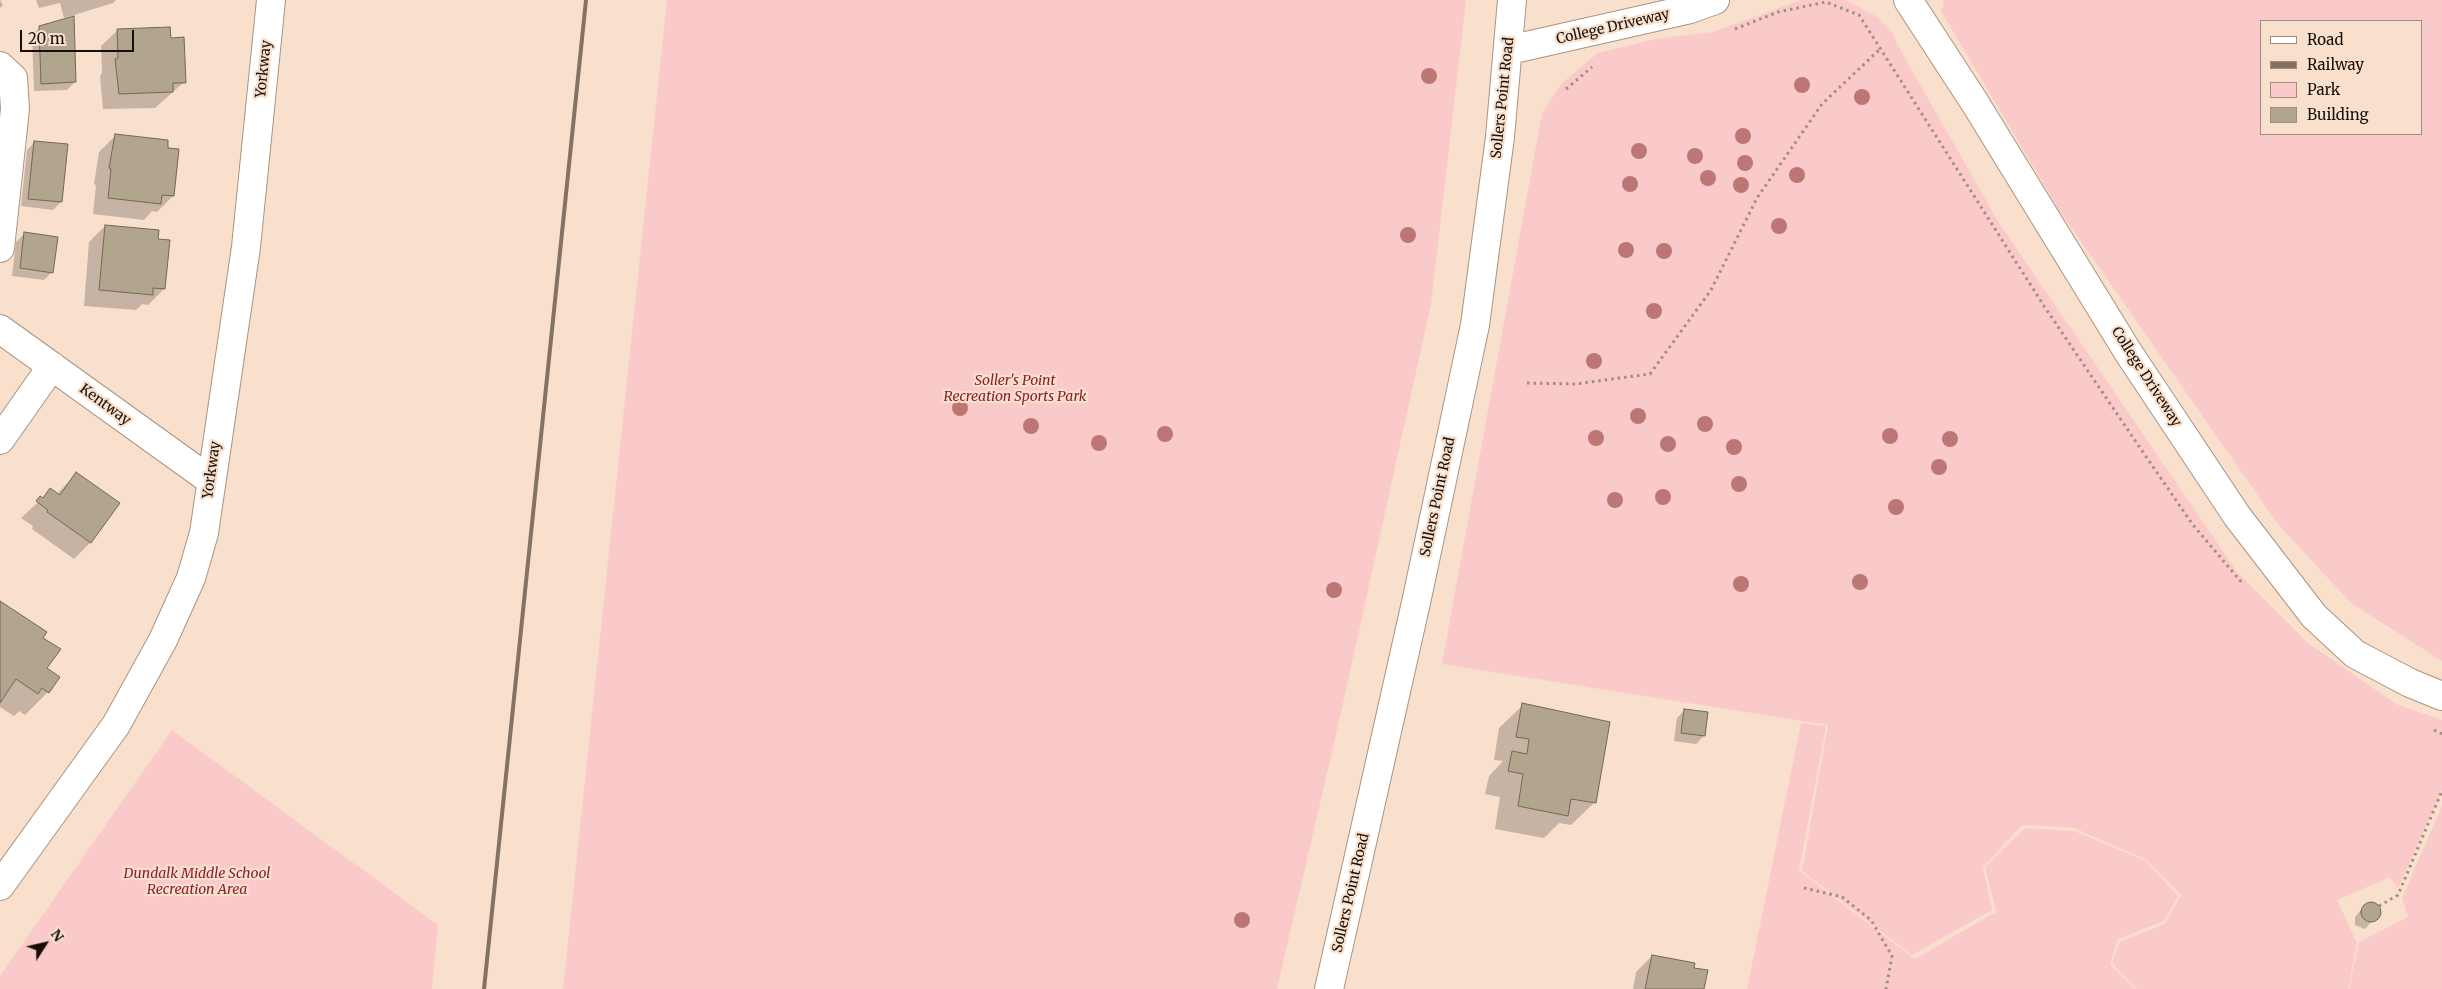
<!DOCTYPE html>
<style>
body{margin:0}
#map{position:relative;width:2442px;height:989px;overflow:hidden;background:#f8e0cd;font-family:Merriweather,serif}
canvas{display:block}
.legend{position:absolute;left:2260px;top:20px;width:162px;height:115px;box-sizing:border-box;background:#f8e0cd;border:1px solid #9e8c7e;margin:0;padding:6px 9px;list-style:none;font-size:15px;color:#160e08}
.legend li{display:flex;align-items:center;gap:10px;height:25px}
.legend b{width:25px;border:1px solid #9e8c7e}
.north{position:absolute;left:20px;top:919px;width:50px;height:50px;-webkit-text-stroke:4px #f8e0cd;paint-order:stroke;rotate:55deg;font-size:14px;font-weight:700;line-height:20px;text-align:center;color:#160e08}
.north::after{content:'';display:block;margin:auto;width:18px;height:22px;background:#160e08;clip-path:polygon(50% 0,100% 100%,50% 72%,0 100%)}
.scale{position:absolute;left:20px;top:30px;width:114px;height:22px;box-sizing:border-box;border:2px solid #160e08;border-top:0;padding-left:6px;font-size:15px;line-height:18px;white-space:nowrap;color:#160e08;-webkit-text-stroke:4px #f8e0cd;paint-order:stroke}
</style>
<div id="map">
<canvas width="2442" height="989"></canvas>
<ul class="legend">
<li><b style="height:6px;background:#fff"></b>Road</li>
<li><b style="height:6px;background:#827366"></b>Railway</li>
<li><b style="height:14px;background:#fac9ca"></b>Park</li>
<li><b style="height:14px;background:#b2a58d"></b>Building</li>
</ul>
<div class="north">N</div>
<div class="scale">20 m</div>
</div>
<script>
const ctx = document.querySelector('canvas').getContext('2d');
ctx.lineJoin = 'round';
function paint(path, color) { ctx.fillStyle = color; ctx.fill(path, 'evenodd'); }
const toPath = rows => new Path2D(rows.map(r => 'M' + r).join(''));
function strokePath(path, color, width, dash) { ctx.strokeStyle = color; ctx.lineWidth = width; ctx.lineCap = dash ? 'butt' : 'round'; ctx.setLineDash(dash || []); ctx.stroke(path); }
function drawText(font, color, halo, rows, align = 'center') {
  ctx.font = font + ' Merriweather,serif'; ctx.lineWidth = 4.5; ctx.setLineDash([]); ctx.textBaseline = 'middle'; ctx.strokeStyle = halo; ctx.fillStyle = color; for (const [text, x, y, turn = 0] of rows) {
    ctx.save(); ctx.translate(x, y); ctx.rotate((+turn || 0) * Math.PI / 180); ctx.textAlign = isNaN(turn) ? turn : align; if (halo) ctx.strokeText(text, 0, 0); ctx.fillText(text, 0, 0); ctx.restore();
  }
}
paint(toPath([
 [667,0,1466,0,1431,304,1340,717,1277,989,563,989],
 [1801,0,1846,0,1877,17,1893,33,1898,46,1999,223,2237,572,2308,643,2396,704,2442,720,2442,790,2398,888,2390,877,2337,900,2357,943,2348,989,2137,989,2112,963,2120,942,2165,924,2181,895,2147,860,2074,828,2022,825,1983,867,1992,910,1912,955,1802,871,1828,725,1442,664,1542,113,1562,83,1598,53,1655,39,1713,32],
 [1943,0,2442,0,2442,661,2351,603,2277,523,2059,210,1941,11,1944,4],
 [2261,21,2421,21,2421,134,2261,134],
 [1801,723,1826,726,1799,871,1915,959,1996,912,1985,867,2025,828,2074,831,2146,861,2178,896,2164,921,2118,939,2110,964,2135,989,1747,989],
 [172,730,438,925,432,989,0,989,0,976],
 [2442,806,2442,989,2349,989,2359,942,2408,917,2402,898]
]), '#fac9ca');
paint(toPath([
 [0,0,3,5,0,8],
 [36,0,116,0,113,3,64,18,60,3,39,8],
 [40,27,75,82,67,90,34,91,32,35],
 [118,30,184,82,155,108,103,109,100,76,102,73,101,46],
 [115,136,173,196,157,212,152,211,144,220,93,214,96,185,94,184,99,152],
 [35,142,61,202,53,210,21,206,27,150],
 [105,226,157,241,164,289,148,305,142,304,136,310,84,306,89,242],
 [24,234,52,272,44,280,12,276,16,242],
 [76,474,118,503,90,543,74,559,32,529,33,526,21,518,51,490,57,494],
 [0,603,42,638,48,692,25,715,19,711,14,716,0,707],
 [1523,705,1595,802,1571,825,1559,823,1544,838,1495,829,1500,797,1485,794,1489,776,1503,761,1494,760,1499,728],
 [1685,710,1704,736,1696,744,1674,741,1677,718],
 [2373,903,2378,907,2379,913,2373,920,2365,929,2355,925,2355,917,2366,904],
 [1652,956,1693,969,1703,989,1633,989,1636,972]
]), '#0003');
const building = toPath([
 [74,16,76,82,41,84,39,26,74,16],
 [170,27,171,38,184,37,186,83,173,83,173,92,119,94,115,59,118,58,117,29,170,27],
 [115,134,168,140,168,148,179,149,174,196,162,195,161,204,108,198,111,169,109,168,115,134],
 [34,141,68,144,62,202,28,199,34,141],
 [105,225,159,230,158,239,170,240,165,289,153,288,153,295,99,290,105,225],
 [24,232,58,237,53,273,20,268,24,232],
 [76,472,120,503,91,543,47,512,48,510,36,501,40,496,43,498,50,488,60,495,76,472],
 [0,601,47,632,43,638,61,649,47,668,60,677,49,693,42,688,38,694,16,679,0,703,0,601],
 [1522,703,1610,722,1596,803,1571,799,1568,816,1518,806,1523,774,1508,771,1512,751,1527,754,1529,739,1516,737,1522,703],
 [1684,709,1708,712,1705,736,1681,733,1684,709],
 '2361 912a10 10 0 1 1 20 0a10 10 0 1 1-20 0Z',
 [1652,955,1695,963,1694,968,1708,970,1704,989,1645,989,1652,955]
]);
paint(building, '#b2a58d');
strokePath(building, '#736751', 1);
const minor = toPath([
 [1908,0,1975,103,2128,352,2237,516,2314,616,2355,654,2410,683,2442,696],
 [1509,50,1690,9,1715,0],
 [0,66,13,78,15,109,0,248],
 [0,329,210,480],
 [0,440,52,366],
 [0,886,116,725,163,640,191,578,204,533,246,247,271,0],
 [1329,989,1417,598,1475,325,1500,137,1512,0]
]);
strokePath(minor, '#a99482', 30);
strokePath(toPath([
 [1735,29,1778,12,1826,2,1859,15,2044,306,2134,439,2193,525,2243,584],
 [1566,89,1592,67],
 [1527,383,1575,384,1650,374,1711,290,1757,198,1822,104,1880,49],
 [2434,730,2442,734],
 [1804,888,1842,897,1871,920,1892,956,1886,989],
 [2379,906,2398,895,2442,791]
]), '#a08e81', 3, [2.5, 4]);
strokePath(minor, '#fff', 28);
strokePath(toPath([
 [484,989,586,0]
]), '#827366', 4);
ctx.fillStyle = '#bc7676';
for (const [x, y] of [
 [1429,76],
 [1802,85],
 [1862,97],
 [1743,136],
 [1639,151],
 [1695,156],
 [1745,163],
 [1797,175],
 [1708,178],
 [1630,184],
 [1741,185],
 [1779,226],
 [1408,235],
 [1626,250],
 [1664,251],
 [1654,311],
 [1594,361],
 [960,408],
 [1638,416],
 [1705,424],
 [1031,426],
 [1165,434],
 [1890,436],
 [1596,438],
 [1950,439],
 [1099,443],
 [1668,444],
 [1734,447],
 [1939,467],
 [1739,484],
 [1663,497],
 [1615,500],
 [1896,507],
 [1860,582],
 [1741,584],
 [1334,590],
 [1242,920]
]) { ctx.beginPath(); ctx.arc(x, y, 8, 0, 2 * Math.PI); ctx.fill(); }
drawText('14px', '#160e08', '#f8e0cd', [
 ["College Driveway",1613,27,-13],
 ["Yorkway",264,69,-84],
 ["Sollers Point Road",1503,98,-84],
 ["College Driveway",2146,377,57],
 ["Kentway",105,405,36],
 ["Yorkway",212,470,-82],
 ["Sollers Point Road",1438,497,-78],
 ["Sollers Point Road",1351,893,-77]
]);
drawText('italic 14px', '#8a1f2f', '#f8e0cd', [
 ["Soller's Point",1015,381],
 ["Recreation Sports Park",1015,397],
 ["Dundalk Middle School",197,874],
 ["Recreation Area",197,890]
]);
</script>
